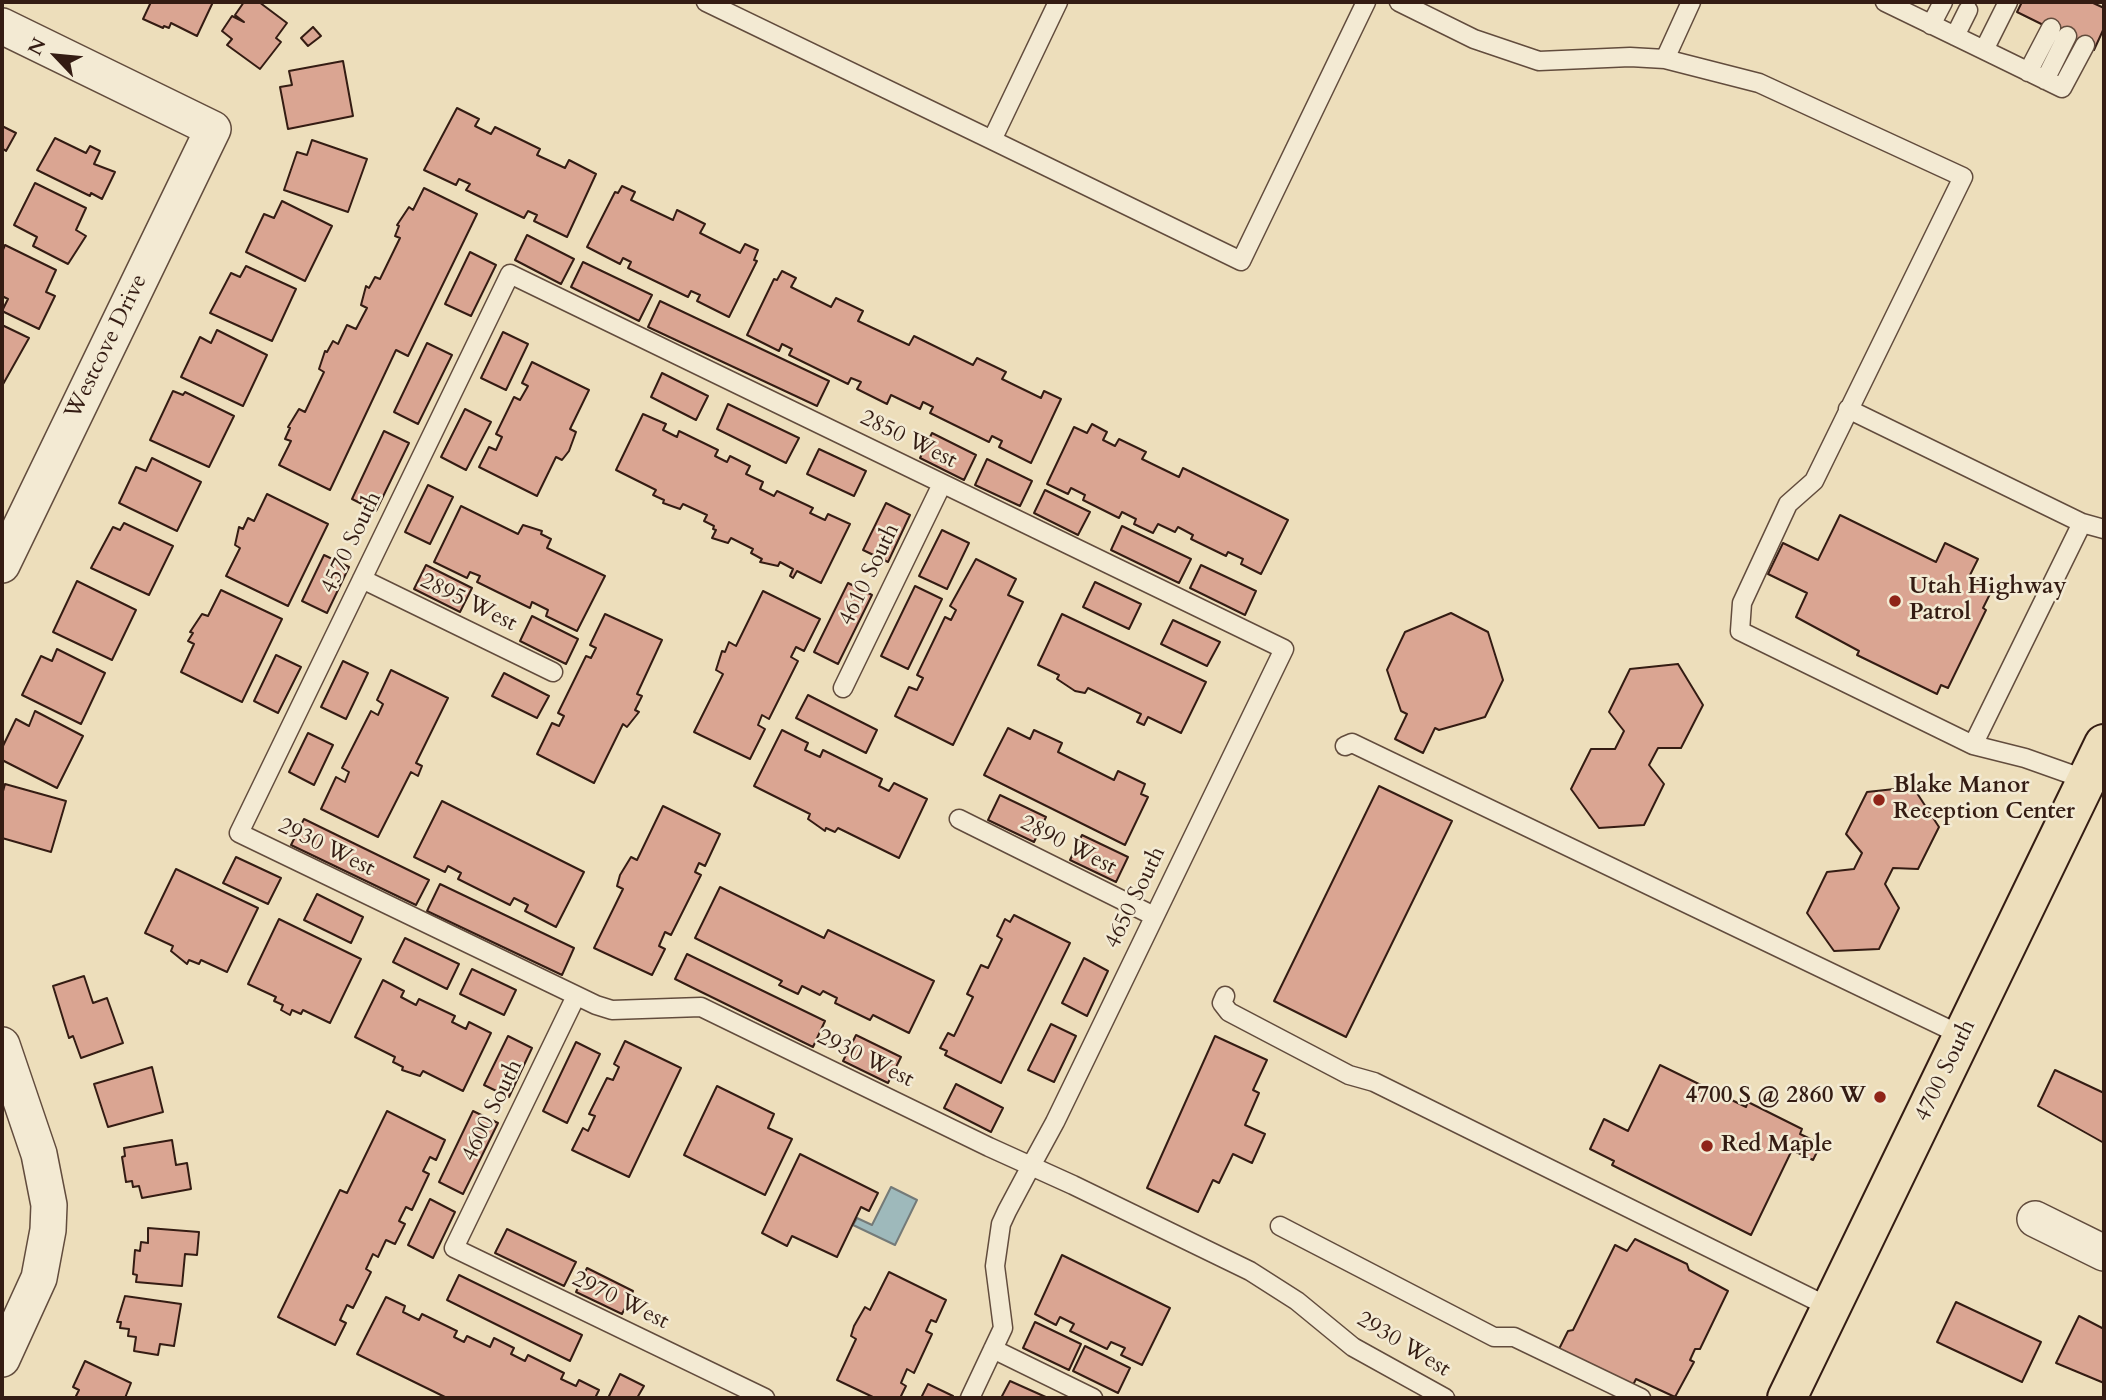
<!DOCTYPE html>
<style>
body{margin:0}
#map{position:relative;width:2106px;height:1400px;overflow:hidden;background:#eddebb;font-family:Cardo,serif}
canvas{display:block}
.frame{position:absolute;inset:0;border:4px solid #341c13;pointer-events:none}
.north{position:absolute;left:21px;top:21px;width:70px;height:70px;-webkit-text-stroke:5px #f3ead3;paint-order:stroke;rotate:296deg;font-size:19px;font-weight:700;line-height:28px;text-align:center;color:#341c13}
.north::after{content:'';display:block;margin:auto;width:24px;height:32px;background:#341c13;clip-path:polygon(50% 0,100% 100%,50% 72%,0 100%)}
</style>
<div id="map">
<canvas width="2106" height="1400"></canvas>
<div class="frame"></div>
<div class="north">N</div>
</div>
<script>
const ctx = document.querySelector('canvas').getContext('2d');
ctx.lineJoin = 'round';
function paint(path, color) { ctx.fillStyle = color; ctx.fill(path, 'evenodd'); }
const toPath = rows => new Path2D(rows.map(r => 'M' + r).join(''));
function strokePath(path, color, width, dash) { ctx.strokeStyle = color; ctx.lineWidth = width; ctx.lineCap = dash ? 'butt' : 'round'; ctx.setLineDash(dash || []); ctx.stroke(path); }
function drawText(font, color, halo, rows, align = 'center') {
  ctx.font = font + ' Cardo,serif'; ctx.lineWidth = 5; ctx.setLineDash([]); ctx.textBaseline = 'middle'; ctx.strokeStyle = halo; ctx.fillStyle = color; for (const [text, x, y, turn = 0] of rows) {
    ctx.save(); ctx.translate(x, y); ctx.rotate((+turn || 0) * Math.PI / 180); ctx.textAlign = isNaN(turn) ? turn : align; if (halo) ctx.strokeText(text, 0, 0); ctx.fillText(text, 0, 0); ctx.restore();
  }
}
const water = toPath([
 [891,1187,917,1200,895,1245,853,1225,857,1218,872,1225,891,1187]
]);
paint(water, '#9eb9bb');
strokePath(water, '#747a78', 2);
const building = toPath([
 [151,2,213,2,197,36,171,23,169,28,164,26,163,28,143,19,151,2],
 [244,2,259,2,287,23,276,38,281,42,260,69,227,45,232,39,222,31,232,16,244,22,235,15,244,2],
 [2022,2,2091,2,2104,8,2104,28,2094,50,2017,12,2022,2],
 [313,27,321,36,308,46,301,38,313,27],
 [343,61,353,116,288,129,280,87,292,85,289,71,343,61],
 [457,108,479,119,475,126,491,134,495,127,540,149,537,155,565,168,569,160,596,174,567,237,534,221,537,215,528,211,524,218,466,190,470,184,459,179,456,185,424,170,457,108],
 [2,126,16,133,6,151,2,148,2,126],
 [55,138,86,153,90,146,100,151,94,164,115,172,102,199,91,193,90,196,37,170,55,138],
 [312,140,367,159,348,212,284,190,297,152,307,155,312,140],
 [35,183,86,208,76,230,86,236,68,264,33,246,37,237,14,225,35,183],
 [622,186,635,192,631,200,673,220,677,210,705,224,700,233,740,253,745,244,758,250,754,260,757,261,729,317,697,301,700,295,691,291,688,297,628,268,631,262,623,258,620,264,587,247,615,192,618,193,622,186],
 [424,188,477,214,408,356,396,350,330,490,279,465,291,441,285,439,290,428,288,427,299,409,305,412,324,372,319,369,325,351,327,352,333,341,338,344,347,325,356,329,367,308,361,305,366,286,369,288,375,277,380,279,400,238,395,236,399,226,397,225,409,207,413,210,424,188],
 [282,201,332,226,305,281,246,252,264,214,274,218,282,201],
 [527,235,574,259,561,284,515,260,527,235],
 [5,245,56,270,46,292,55,296,39,329,2,311,8,299,2,296,2,252,5,245],
 [470,252,496,265,471,316,445,304,470,252],
 [583,262,652,295,639,321,571,287,583,262],
 [246,266,296,289,272,341,210,313,231,273,240,277,246,266],
 [782,271,796,278,791,287,831,307,836,298,863,311,858,321,909,345,914,336,973,365,977,358,1006,372,1002,379,1041,398,1044,391,1061,399,1031,463,999,447,1002,441,992,436,989,442,930,413,933,407,923,402,920,409,891,395,887,404,857,389,861,382,851,378,848,384,789,355,792,349,782,344,779,351,747,335,774,279,777,280,782,271],
 [660,301,829,381,817,406,648,327,660,301],
 [2,325,29,338,2,386,2,325],
 [217,330,267,355,243,406,181,377,200,337,211,343,217,330],
 [503,332,528,344,506,390,481,378,503,332],
 [427,343,452,355,418,424,394,412,427,343],
 [532,362,589,390,570,429,576,432,569,451,562,460,556,457,537,496,479,467,489,447,496,450,502,437,496,434,514,397,520,400,528,386,522,383,532,362],
 [662,373,708,396,696,420,651,397,662,373],
 [173,391,183,395,185,392,234,416,209,467,150,440,173,391],
 [728,404,799,438,786,463,717,429,728,404],
 [465,409,491,422,466,470,441,457,465,409],
 [643,414,666,424,663,430,677,437,679,431,718,450,715,456,727,462,730,456,750,466,746,474,763,482,760,489,774,496,777,491,813,508,810,513,825,520,828,514,850,524,821,583,797,571,793,578,790,576,793,569,780,562,778,566,760,562,762,559,751,553,753,549,731,538,728,543,712,538,716,530,713,529,714,526,704,521,707,515,683,504,680,509,663,503,664,500,653,495,656,490,616,470,643,414],
 [1092,424,1107,432,1103,440,1115,446,1119,439,1146,452,1142,459,1179,477,1183,468,1288,520,1261,574,1241,564,1243,559,1228,552,1226,556,1191,539,1193,535,1178,527,1175,532,1158,524,1153,533,1134,524,1136,519,1122,512,1119,518,1083,500,1085,495,1071,488,1068,494,1047,484,1074,427,1087,433,1092,424],
 [384,431,409,443,376,511,352,499,384,431],
 [932,433,976,455,964,480,920,458,932,433],
 [819,449,866,471,854,496,807,474,819,449],
 [152,458,201,482,177,531,119,503,136,467,146,471,152,458],
 [987,459,1032,481,1020,506,975,485,987,459],
 [428,485,453,497,430,544,405,532,428,485],
 [1045,490,1090,512,1078,535,1034,513,1045,490],
 [267,494,328,524,288,606,226,576,240,548,235,545,239,527,243,529,248,518,254,521,267,494],
 [886,503,910,515,888,562,863,550,886,503],
 [461,506,518,534,523,525,542,531,541,534,551,539,547,548,605,576,577,631,546,616,548,610,532,602,530,608,477,582,480,576,470,572,467,578,434,562,461,506],
 [1840,515,1936,562,1945,543,1978,559,1969,577,1993,588,1983,608,1986,610,1948,688,1941,685,1937,694,1857,655,1859,651,1796,617,1807,593,1768,574,1783,543,1818,560,1840,515],
 [124,523,173,546,149,595,91,568,113,527,120,530,124,523],
 [1122,526,1191,559,1179,583,1111,550,1122,526],
 [942,530,969,543,947,589,919,576,942,530],
 [324,555,349,567,327,613,302,601,324,555],
 [976,559,1016,579,1008,595,1023,602,953,745,895,716,909,687,917,690,923,678,917,675,945,617,951,620,956,610,950,606,976,559],
 [426,565,472,588,460,612,414,589,426,565],
 [1201,565,1256,591,1245,615,1190,588,1201,565],
 [77,581,136,610,112,660,53,632,77,581],
 [1095,582,1141,604,1129,629,1083,607,1095,582],
 [848,583,872,595,838,664,814,652,848,583],
 [915,586,942,599,908,669,881,656,915,586],
 [221,590,282,619,242,702,181,672,194,644,188,641,193,633,190,632,202,614,208,616,221,590],
 [763,591,820,619,804,651,796,647,791,657,798,661,769,719,762,715,758,725,765,729,750,759,694,732,723,674,716,670,722,651,725,652,729,642,736,646,763,591],
 [1451,613,1488,632,1503,680,1485,717,1439,730,1435,728,1423,753,1395,739,1407,714,1401,711,1387,670,1405,632,1451,613],
 [605,614,662,640,637,694,642,696,635,710,639,712,627,727,623,724,594,783,537,754,552,723,559,726,564,716,558,713,586,656,591,658,596,648,590,645,605,614],
 [1062,614,1206,682,1181,733,1148,717,1144,725,1137,722,1141,714,1088,688,1085,693,1075,691,1057,679,1059,675,1038,665,1062,614],
 [532,616,578,639,566,664,520,641,532,616],
 [1173,620,1220,642,1207,666,1161,644,1173,620],
 [57,649,105,673,81,724,22,695,41,656,52,661,57,649],
 [276,655,301,667,278,713,254,701,276,655],
 [343,661,368,673,346,719,321,707,343,661],
 [1678,664,1703,705,1681,748,1658,748,1649,765,1664,784,1644,825,1599,828,1571,789,1591,749,1615,749,1624,731,1609,712,1630,669,1678,664],
 [391,670,448,698,416,763,422,766,418,776,411,772,378,837,321,809,336,777,345,782,349,772,342,768,371,711,378,715,383,704,377,700,391,670],
 [504,673,549,696,537,718,492,696,504,673],
 [808,695,877,730,866,753,796,718,808,695],
 [35,711,83,736,57,788,2,760,2,748,16,719,29,726,35,711],
 [1008,728,1030,739,1034,730,1062,743,1058,752,1114,780,1118,771,1145,784,1141,794,1148,797,1125,845,984,775,1008,728],
 [782,730,808,743,805,750,820,757,823,750,882,779,879,786,889,791,894,783,927,799,899,858,838,828,835,832,826,828,825,831,808,819,810,814,754,786,782,730],
 [308,733,333,745,314,785,289,772,308,733],
 [5,784,66,801,51,852,2,838,2,795,5,784],
 [1379,786,1452,821,1346,1037,1274,1001,1379,786],
 [1913,787,1939,827,1918,869,1893,868,1885,884,1899,908,1879,949,1834,951,1807,913,1827,872,1854,869,1862,853,1846,834,1867,792,1913,787],
 [1000,795,1046,817,1034,842,988,820,1000,795],
 [442,801,584,872,556,927,525,911,528,905,514,898,510,905,458,879,461,873,448,866,445,872,414,857,442,801],
 [663,806,720,834,705,866,699,863,695,872,701,875,671,935,665,932,659,946,665,949,652,975,594,948,623,889,617,886,620,875,631,857,637,860,663,806],
 [304,819,429,880,416,905,291,845,304,819],
 [1082,835,1128,857,1116,882,1070,860,1082,835],
 [236,857,281,878,268,904,223,883,236,857],
 [176,869,258,908,227,972,201,960,199,964,189,960,187,964,171,951,173,946,145,933,176,869],
 [440,884,574,948,562,975,427,911,440,884],
 [720,887,824,938,828,930,934,981,909,1033,873,1015,870,1020,835,1003,837,998,823,991,820,995,802,986,798,994,779,985,782,981,695,938,720,887],
 [317,894,363,917,351,943,304,920,317,894],
 [1014,915,1070,943,1001,1083,945,1055,947,1051,940,1048,948,1033,954,1036,973,997,967,994,981,965,988,968,1002,939,997,936,1005,919,1010,922,1014,915],
 [279,919,361,959,330,1023,303,1010,301,1014,292,1010,290,1015,281,1010,283,1005,274,1001,276,997,248,984,279,919],
 [405,938,459,964,447,989,393,962,405,938],
 [687,954,825,1021,813,1047,675,979,687,954],
 [1084,958,1108,971,1087,1016,1062,1003,1084,958],
 [472,969,516,990,504,1015,460,994,472,969],
 [84,976,93,1003,107,998,123,1043,81,1058,73,1036,69,1038,53,986,84,976],
 [383,980,404,991,401,997,416,1005,419,999,455,1016,452,1022,466,1029,469,1022,491,1033,463,1091,423,1071,420,1076,402,1070,403,1067,393,1062,395,1057,355,1037,383,980],
 [1051,1024,1076,1036,1054,1082,1028,1070,1051,1024],
 [856,1035,901,1057,888,1083,843,1061,856,1035],
 [508,1036,532,1048,509,1097,484,1085,508,1036],
 [1215,1036,1267,1060,1253,1090,1259,1093,1245,1125,1265,1134,1252,1163,1233,1154,1219,1183,1213,1180,1198,1212,1147,1188,1215,1036],
 [625,1041,681,1068,629,1177,572,1150,583,1128,588,1131,595,1116,589,1114,607,1078,613,1080,619,1067,614,1064,625,1041],
 [576,1042,600,1054,567,1123,543,1111,576,1042],
 [1660,1065,1746,1107,1748,1102,1802,1129,1800,1134,1821,1144,1813,1160,1792,1150,1751,1235,1612,1165,1614,1161,1590,1149,1604,1119,1628,1131,1660,1065],
 [152,1067,163,1112,108,1127,94,1084,152,1067],
 [2055,1070,2104,1093,2104,1143,2038,1106,2055,1070],
 [956,1084,1003,1108,991,1132,944,1108,956,1084],
 [717,1086,774,1114,768,1128,792,1139,765,1195,684,1155,717,1086],
 [387,1111,445,1140,436,1160,430,1157,423,1171,429,1174,412,1210,406,1207,399,1221,405,1224,395,1244,386,1240,378,1257,373,1254,366,1269,371,1272,353,1308,347,1305,340,1320,346,1323,335,1345,278,1317,340,1190,347,1193,387,1111],
 [473,1111,498,1123,463,1194,439,1182,473,1111],
 [172,1140,176,1165,187,1163,191,1189,142,1198,139,1186,133,1187,132,1181,126,1182,122,1157,125,1156,124,1148,172,1140],
 [800,1154,878,1193,869,1211,861,1207,837,1257,792,1236,787,1246,762,1233,800,1154],
 [430,1199,455,1212,433,1258,408,1245,430,1199],
 [148,1228,199,1232,197,1255,185,1254,182,1286,136,1282,137,1275,133,1274,135,1250,140,1251,141,1242,148,1243,148,1228],
 [507,1229,576,1262,564,1286,495,1253,507,1229],
 [1635,1239,1687,1264,1689,1270,1728,1291,1700,1349,1695,1349,1690,1360,1694,1362,1675,1397,1636,1379,1633,1385,1559,1349,1568,1331,1573,1330,1615,1245,1627,1251,1635,1239],
 [1062,1255,1170,1308,1142,1365,1121,1355,1125,1348,1111,1342,1107,1349,1070,1331,1074,1324,1060,1317,1056,1325,1035,1314,1062,1255],
 [587,1268,633,1291,622,1314,576,1292,587,1268],
 [889,1272,946,1300,936,1322,931,1320,926,1331,932,1334,914,1373,907,1369,901,1383,906,1386,900,1398,875,1398,837,1380,856,1339,851,1336,854,1326,865,1307,870,1310,889,1272],
 [459,1275,582,1335,570,1361,447,1300,459,1275],
 [125,1296,181,1304,174,1346,160,1344,158,1355,134,1351,136,1337,128,1336,129,1329,120,1328,121,1322,117,1322,125,1296],
 [386,1297,405,1306,403,1312,419,1320,422,1314,457,1331,454,1337,464,1342,467,1336,490,1347,494,1338,514,1348,511,1354,525,1361,528,1355,564,1373,561,1379,576,1386,579,1380,599,1390,595,1398,447,1398,357,1354,386,1297],
 [1956,1302,2041,1342,2022,1382,1937,1342,1956,1302],
 [2079,1316,2104,1329,2104,1383,2056,1363,2079,1316],
 [1035,1322,1081,1344,1069,1370,1023,1348,1035,1322],
 [1085,1346,1130,1368,1118,1393,1073,1371,1085,1346],
 [85,1361,131,1383,125,1398,75,1398,79,1390,73,1387,85,1361],
 [620,1374,644,1386,637,1398,608,1398,620,1374],
 [1010,1381,1048,1398,1001,1398,1010,1381],
 [928,1384,953,1396,952,1398,921,1398,928,1384]
]);
paint(building, '#daa592');
strokePath(building, '#341c13', 2);
const lane = toPath([
 [706,2,992,140,1058,2],
 [1399,2,1474,39,1539,61,1630,57,1665,59,1759,83,1963,177,1814,481,1788,504,1742,603,1740,631,1973,745,2025,758,2087,780],
 [1885,2,1984,50,2008,2],
 [1931,25,1943,2],
 [1955,36,1968,10],
 [1984,50,2062,88,2085,45],
 [1665,59,1691,2],
 [2028,72,2051,28],
 [2045,80,2067,36],
 [992,140,1241,261,1366,2],
 [1848,409,2082,523,2104,529],
 [362,579,553,672],
 [843,688,942,484],
 [1973,745,2082,523],
 [1345,746,1352,743,1963,1036],
 [959,819,1154,916],
 [576,996,454,1248,765,1398],
 [1225,996,1222,1003,1229,1012,1349,1075,1374,1082,1831,1308],
 [1280,1226,1494,1337,1514,1337,1641,1398],
 [993,1349,1093,1398],
 [970,1398,1003,1328,995,1266,1001,1224,1007,1211,1031,1166,1055,1122,1284,649,510,274,239,833,596,1005,612,1010,701,1007,989,1147,1073,1185,1250,1271,1297,1301,1353,1347,1445,1398]
]);
const street = toPath([
 [2,26,213,129,2,565],
 [2,1045,39,1154,49,1205,48,1230,39,1278,2,1359],
 [2035,1219,2104,1253]
]);
const primary = toPath([
 [1787,1398,2104,744]
]);
strokePath(lane, '#624c3d', 21);
strokePath(street, '#624c3d', 38);
strokePath(primary, '#341c13', 42);
strokePath(lane, '#f3ead3', 18);
strokePath(street, '#f3ead3', 35);
strokePath(primary, '#eddebb', 38);
for (const [x, y, r, color] of [
 [1895,601,7,"#8f2418"],
 [1879,800,7,"#8f2418"],
 [1880,1097,7,"#8f2418"],
 [1707,1146,7,"#8f2418"]
]) { const dot = new Path2D(); dot.arc(x, y, r, 0, 2 * Math.PI); ctx.fillStyle = color; ctx.fill(dot); strokePath(dot, '#f3ead3', 2.5); }
drawText('23px', '#341c13', '#f3ead3', [
 ["Westcove Drive",107,347,-64],
 ["2850 West",908,440,26],
 ["4570 South",352,543,-64],
 ["4610 South",870,575,-64],
 ["2895 West",468,603,26],
 ["2890 West",1068,846,27],
 ["2930 West",326,848,26],
 ["4650 South",1136,898,-64],
 ["2930 West",865,1059,26],
 ["4700 South",1946,1071,-64],
 ["4600 South",493,1111,-64],
 ["2970 West",620,1301,26],
 ["2930 West",1403,1345,31]
]);
drawText('bold 23px', '#341c13', '#f3ead3', [
 ["Utah Highway",1909,588],
 ["Patrol",1909,614],
 ["Blake Manor",1893,787],
 ["Reception Center",1893,813],
 ["4700 S @ 2860 W",1866,1097,"right"],
 ["Red Maple",1721,1146]
], 'left');
</script>
